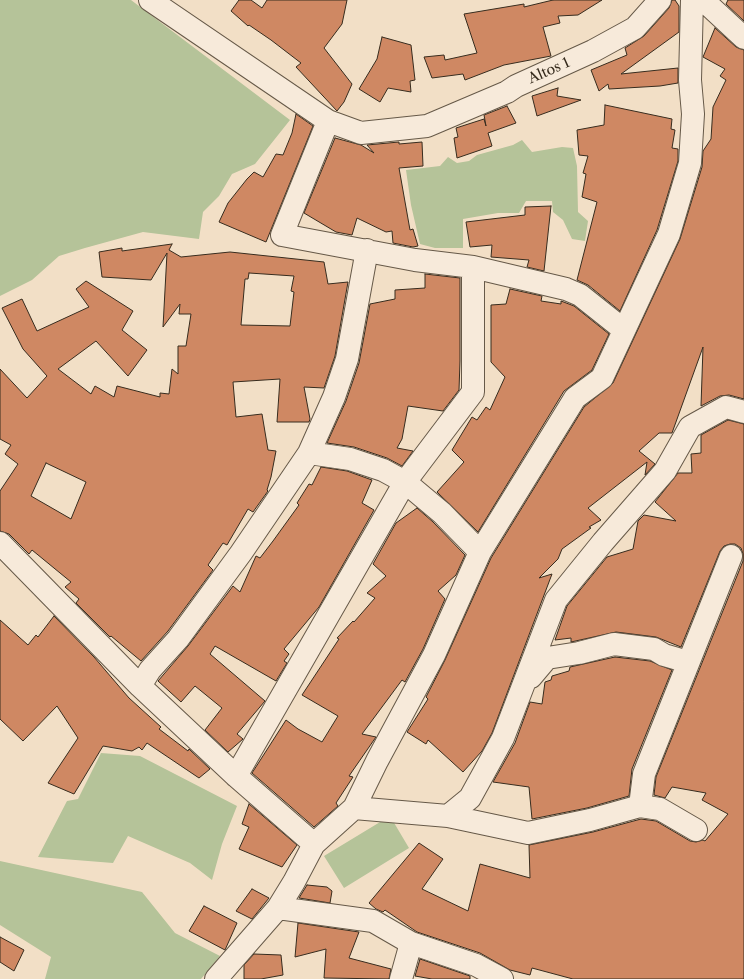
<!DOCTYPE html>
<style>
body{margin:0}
canvas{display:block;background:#f2dfc6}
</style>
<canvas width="744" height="979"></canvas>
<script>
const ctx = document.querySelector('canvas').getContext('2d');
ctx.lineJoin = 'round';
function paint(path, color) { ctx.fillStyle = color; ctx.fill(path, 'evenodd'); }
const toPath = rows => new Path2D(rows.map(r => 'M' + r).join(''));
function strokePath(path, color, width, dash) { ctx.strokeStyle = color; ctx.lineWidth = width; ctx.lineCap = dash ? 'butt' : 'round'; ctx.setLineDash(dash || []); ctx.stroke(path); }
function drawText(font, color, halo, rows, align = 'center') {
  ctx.font = font + ' "Libre Caslon Text",serif'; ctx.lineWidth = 3; ctx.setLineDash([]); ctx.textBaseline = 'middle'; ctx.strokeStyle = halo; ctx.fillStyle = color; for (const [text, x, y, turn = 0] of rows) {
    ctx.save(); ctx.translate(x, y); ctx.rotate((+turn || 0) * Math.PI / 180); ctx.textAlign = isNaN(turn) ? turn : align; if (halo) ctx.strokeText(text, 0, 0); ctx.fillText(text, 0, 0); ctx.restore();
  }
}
paint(toPath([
 [0,0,131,0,290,120,255,164,232,174,219,196,203,212,199,239,143,232,85,248,59,256,32,280,0,296],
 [522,140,532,152,562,147,573,148,577,166,578,212,588,221,585,241,572,239,563,220,553,212,552,201,526,201,519,213,498,213,463,219,463,248,435,248,420,244,411,205,406,170,440,166,448,157,457,163,469,161,477,155,513,145],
 [101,753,140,756,237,806,222,844,212,880,190,863,128,836,113,863,38,857,67,801,78,799],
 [390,816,409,848,344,888,324,856],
 [0,861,142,892,175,933,220,956,201,979,45,979,51,957,0,925]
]), '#b5c399');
const building = toPath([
 [239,0,251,0,262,8,267,0,347,0,342,24,324,48,352,84,344,102,337,111,296,67,301,63,271,40,249,25,248,26,231,11,239,0],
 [553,0,602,0,578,15,558,16,560,23,543,27,551,56,504,65,465,80,463,74,432,78,424,57,444,55,445,60,477,53,464,14,524,4,524,7,553,0],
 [672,0,675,0,679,6,679,32,621,74,678,68,678,83,660,86,609,89,608,84,599,91,591,70,627,55,625,48,644,36,669,8,672,0],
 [728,0,744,0,744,21,726,4,728,0],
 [715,28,736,47,744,50,744,399,729,395,720,396,701,406,703,347,672,433,659,433,639,451,655,464,645,475,647,462,588,508,601,520,589,527,591,528,562,549,558,559,539,578,552,574,492,733,482,751,463,772,428,740,426,744,407,732,428,699,426,697,445,660,491,558,584,407,613,383,680,239,702,167,703,151,711,139,713,107,726,80,720,76,725,69,703,57,715,28],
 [382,37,411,45,415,80,410,81,411,92,388,88,380,102,359,89,377,59,382,37],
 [558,88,557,96,581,100,537,116,532,96,558,88],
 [605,105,672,119,671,129,675,130,672,148,678,149,678,161,657,230,620,311,588,285,577,280,597,202,582,197,586,174,583,173,588,156,579,155,577,130,604,125,605,105],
 [507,106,516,123,488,133,492,146,457,158,454,138,458,137,456,128,484,119,486,126,484,115,507,106],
 [296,114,313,126,266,242,219,222,228,203,247,179,254,172,263,177,276,154,283,155,292,133,296,114],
 [335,138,361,145,374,153,367,145,399,142,399,144,422,142,423,166,399,168,410,230,413,229,418,246,413,247,393,243,392,231,386,232,357,218,352,235,336,232,304,213,335,138],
 [551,206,544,271,527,267,529,260,491,257,492,245,470,247,466,222,525,215,525,207,551,206],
 [172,244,169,250,181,257,230,252,324,262,328,284,348,282,335,356,324,388,304,387,310,419,309,422,277,422,280,379,233,382,236,417,262,414,268,450,276,451,271,477,267,490,268,491,253,512,248,509,227,545,223,543,208,565,213,570,168,631,141,661,111,636,110,637,76,603,79,599,65,587,71,582,32,550,29,554,9,534,0,531,0,491,18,464,5,454,11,445,0,439,0,369,27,398,47,376,23,349,2,308,22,299,37,331,89,307,76,289,86,281,133,311,122,330,147,350,128,376,96,341,58,369,91,394,95,386,114,397,117,386,160,397,160,393,169,394,172,369,178,374,178,346,186,346,191,314,179,314,180,304,163,327,167,253,151,280,102,277,99,252,122,248,122,251,172,244],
 [249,273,294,276,291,291,294,292,290,326,241,325,245,279,248,279,249,273],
 [46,463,86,482,71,519,31,496,46,463],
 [425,274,460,278,460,361,459,390,443,411,408,406,402,439,397,448,413,451,402,466,387,458,354,447,327,443,346,401,359,363,370,304,395,299,395,290,425,288,425,274],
 [510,289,542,296,541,301,561,304,561,301,574,306,609,334,592,370,564,391,478,532,437,492,464,462,452,450,472,417,477,420,486,407,490,410,505,377,491,362,491,305,506,304,510,289],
 [728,420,744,424,744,979,573,979,532,968,530,975,510,970,480,953,417,932,385,910,383,912,376,909,369,903,419,843,443,859,422,889,468,911,480,864,530,878,529,845,593,832,641,819,656,821,690,841,696,842,703,840,705,841,728,814,702,800,706,793,672,787,665,798,654,795,656,777,743,561,743,554,741,548,735,544,730,544,724,546,720,551,681,647,656,637,616,632,571,642,571,638,555,640,567,606,607,557,633,549,638,521,644,515,676,521,655,502,678,473,692,473,691,454,701,453,701,435,728,420],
 [321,467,347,471,372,480,362,503,374,510,319,607,284,649,289,654,284,661,287,663,276,681,215,646,210,654,265,701,237,734,243,739,228,752,205,730,222,708,195,686,181,702,158,681,188,646,233,586,240,592,256,556,260,558,273,541,299,505,297,503,309,484,312,485,321,467],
 [417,508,433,522,465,555,456,575,438,591,445,599,423,649,405,682,402,680,362,734,376,737,349,776,353,777,336,803,338,806,314,827,252,773,286,720,298,729,322,742,338,716,302,695,339,639,337,638,353,621,354,622,375,598,367,593,386,576,373,564,396,523,417,508],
 [54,616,94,657,129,698,161,727,159,729,188,751,189,749,210,769,199,778,147,743,142,750,139,747,132,751,103,746,74,794,48,783,78,738,57,706,23,741,0,719,0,620,28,645,36,635,38,637,54,616],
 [615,657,650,661,672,670,632,769,629,796,587,808,532,819,529,787,493,782,515,743,530,702,542,704,545,682,551,680,552,676,569,671,570,667,615,657],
 [249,804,297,845,282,867,239,849,249,827,242,824,249,804],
 [307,885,327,887,332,891,330,903,299,898,307,885],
 [252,889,269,898,252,919,236,911,252,889],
 [204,906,237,923,225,950,189,931,204,906],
 [298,923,359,932,349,958,391,969,389,979,324,978,326,949,295,957,298,923],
 [0,937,24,950,14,971,0,962,0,937],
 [254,954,281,955,283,975,261,979,244,979,244,965,254,954],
 [420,959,470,976,470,979,432,979,415,976,420,959]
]);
paint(building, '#cf8863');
strokePath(building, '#372c1e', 1);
const minor = toPath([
 [150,0,328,121,361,133,427,126,507,92,516,86,593,51,635,28,660,0],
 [703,0,744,38],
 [328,121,282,235,415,260,473,267,566,289,580,295,624,330],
 [309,453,350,459,383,470,405,482,442,513,480,552],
 [0,543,140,686,236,776,314,844],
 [531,677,547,658,579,653,614,644,654,649,664,655,688,662],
 [140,686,150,670,178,639,241,553,309,453,334,397,347,359,367,250],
 [236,776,405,482,473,392,473,267],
 [640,806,644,774,731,556],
 [354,808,448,816,528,833,590,820,640,806,660,809,696,830],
 [448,816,470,798,503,738,556,600,603,542,665,471,690,427,726,407,744,412],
 [278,908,373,921,411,943,476,965,502,979],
 [216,979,278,908,294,882,314,844,354,808,377,761,434,655,480,552,575,398,602,378,669,234,690,163,693,114,690,80,692,0],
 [401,979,411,943]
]);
strokePath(minor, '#665948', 24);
strokePath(minor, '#f7eada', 22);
drawText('14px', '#372c1e', '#f7eada', [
 ["Altos 1",549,71,-24]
]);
</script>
